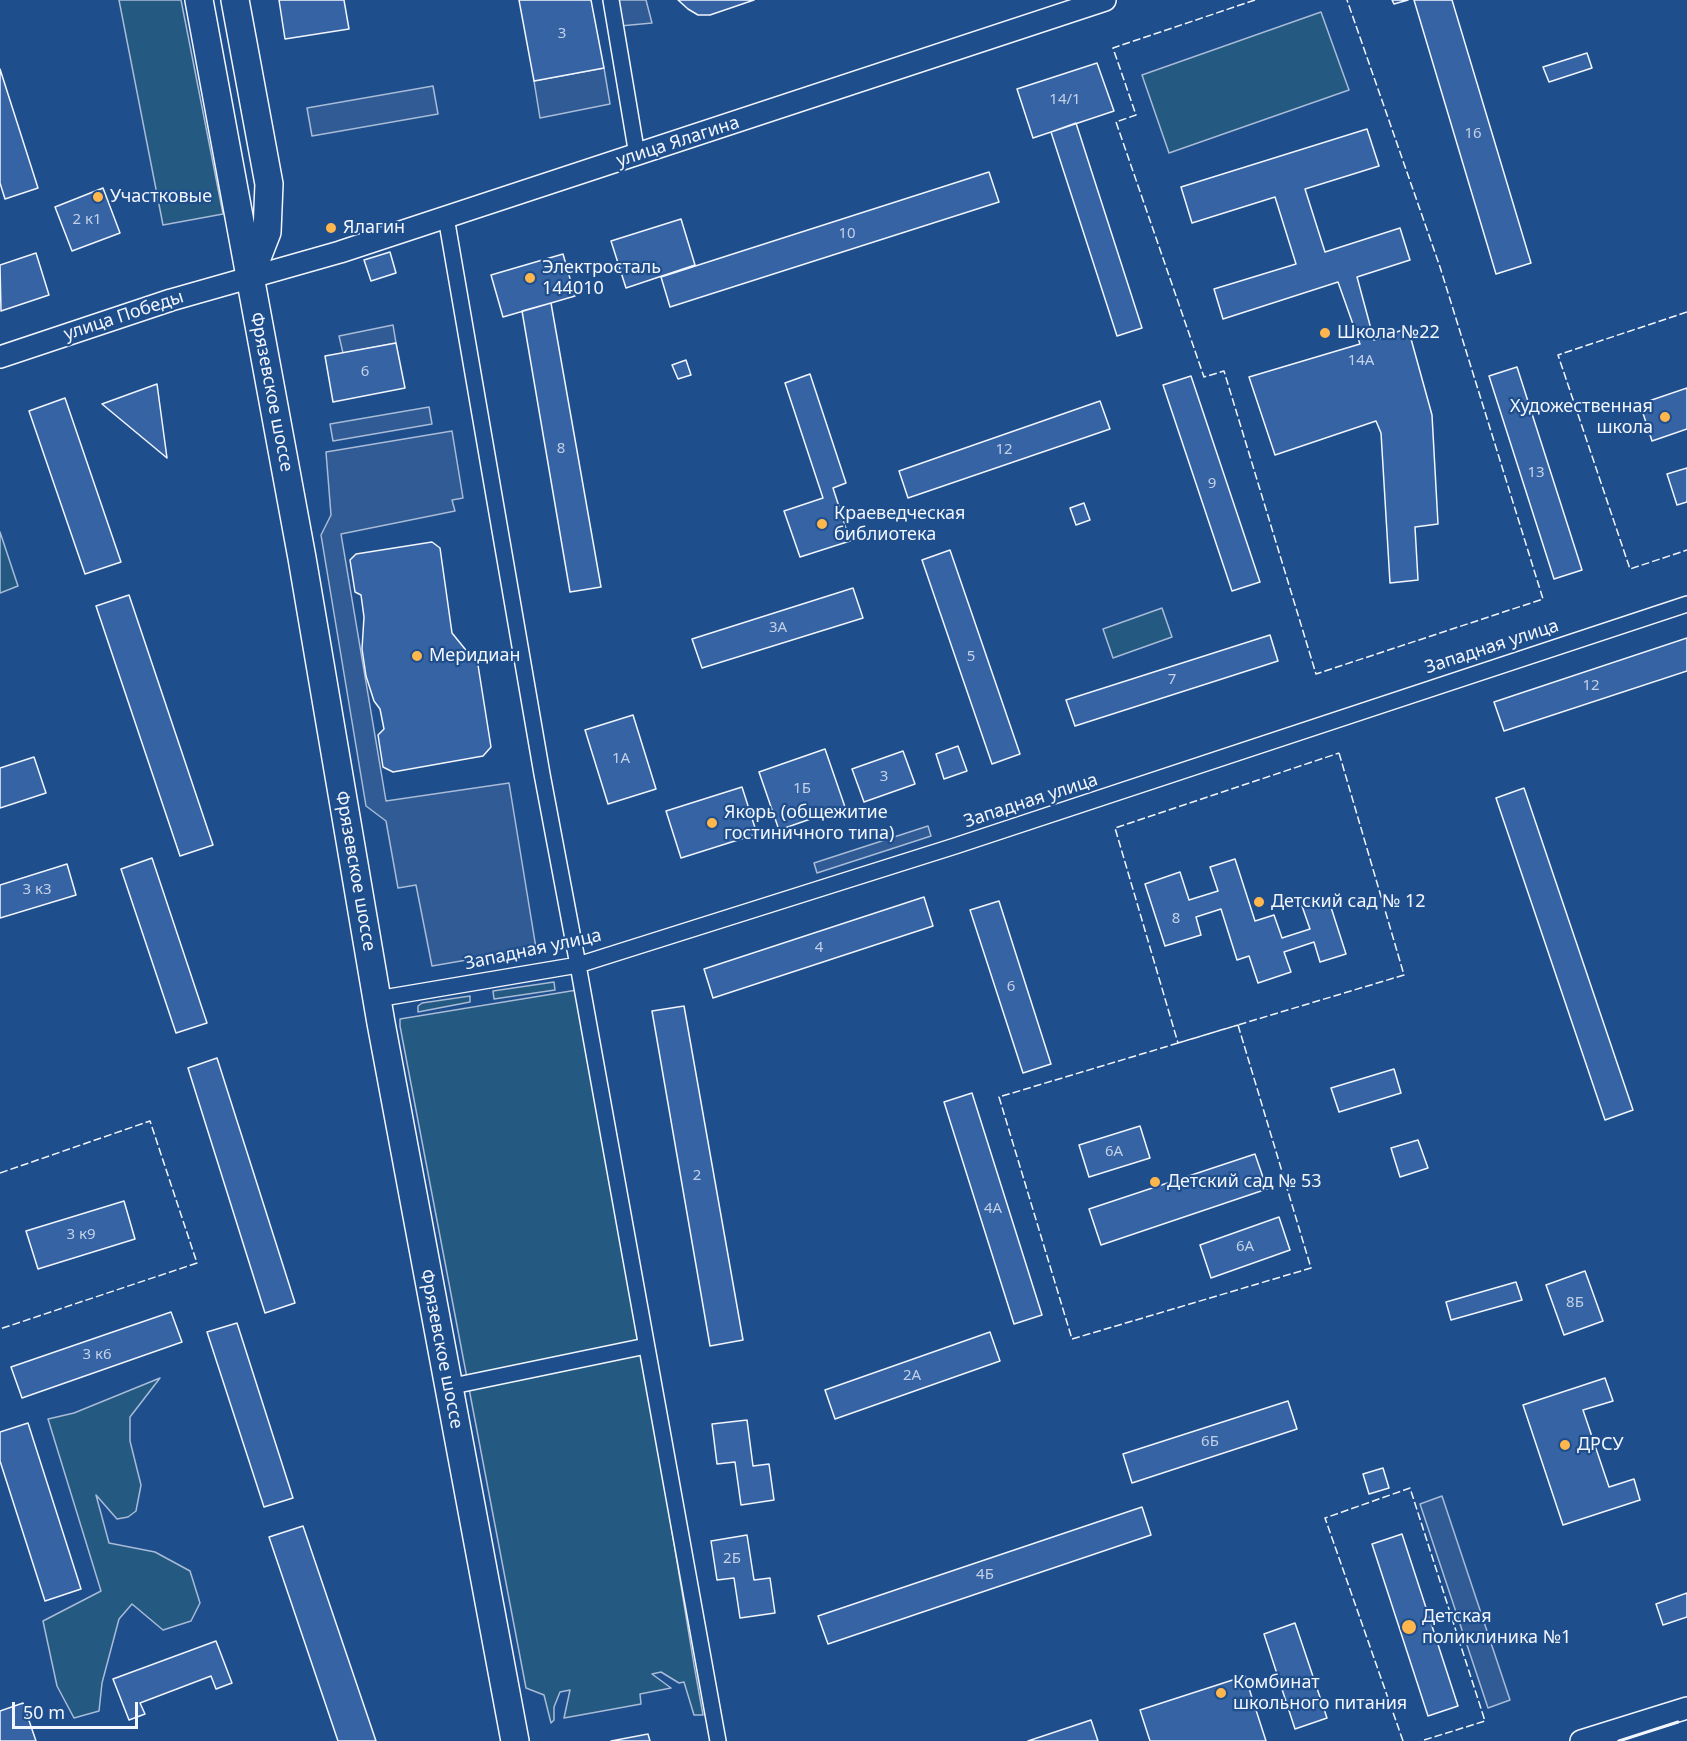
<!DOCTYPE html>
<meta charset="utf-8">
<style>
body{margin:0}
#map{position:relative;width:1687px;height:1741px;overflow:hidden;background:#1f4e8c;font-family:"Noto Sans",sans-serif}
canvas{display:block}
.scale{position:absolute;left:12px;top:1702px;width:126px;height:27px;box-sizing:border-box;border:3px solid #f2f6ff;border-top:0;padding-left:8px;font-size:18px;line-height:21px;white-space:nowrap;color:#f2f6ff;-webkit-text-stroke:4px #1f4e8c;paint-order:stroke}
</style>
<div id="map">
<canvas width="1687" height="1741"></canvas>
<div class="scale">50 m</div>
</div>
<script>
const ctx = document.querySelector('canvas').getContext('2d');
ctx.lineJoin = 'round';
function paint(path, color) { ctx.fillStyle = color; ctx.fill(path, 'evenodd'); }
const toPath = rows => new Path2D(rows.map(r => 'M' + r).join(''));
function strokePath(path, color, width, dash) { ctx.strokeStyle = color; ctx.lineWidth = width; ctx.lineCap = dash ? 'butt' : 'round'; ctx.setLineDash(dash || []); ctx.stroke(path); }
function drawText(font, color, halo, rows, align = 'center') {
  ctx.font = font + ' "Noto Sans",sans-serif'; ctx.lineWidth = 4.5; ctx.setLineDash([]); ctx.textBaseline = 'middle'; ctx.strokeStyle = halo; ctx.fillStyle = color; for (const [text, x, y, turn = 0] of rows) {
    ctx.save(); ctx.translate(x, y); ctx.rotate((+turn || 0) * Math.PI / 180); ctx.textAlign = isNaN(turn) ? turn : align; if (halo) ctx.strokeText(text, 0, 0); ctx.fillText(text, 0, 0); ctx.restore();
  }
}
const green = toPath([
 [119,0,181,0,223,214,163,225,119,0],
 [1321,12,1349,90,1169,153,1142,75,1321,12],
 [0,532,18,586,0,593,0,532],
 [1162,608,1172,637,1113,658,1103,629,1162,608],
 [554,982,555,990,494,999,493,991,554,982],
 [583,989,694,1665,703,1715,694,1715,684,1682,679,1683,661,1672,652,1674,671,1688,640,1694,641,1704,564,1718,570,1690,560,1692,554,1707,554,1720,551,1723,544,1695,526,1688,400,1026,400,1019,583,989],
 [470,996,470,1002,418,1012,418,1006,422,1003,470,996],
 [160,1378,130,1417,130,1441,141,1485,136,1511,128,1517,117,1519,96,1495,109,1543,155,1552,190,1571,200,1603,191,1621,163,1630,132,1604,119,1619,102,1683,99,1711,74,1718,57,1686,43,1621,101,1591,48,1419,74,1413,160,1378]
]);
paint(green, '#245a82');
strokePath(green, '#a8bbd7', 1.5);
const parking = toPath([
 [615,0,646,0,652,23,620,26,615,0],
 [604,68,610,104,540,118,534,81,604,68],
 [433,86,438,114,312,136,307,108,433,86],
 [393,325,396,343,343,353,339,336,393,325],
 [429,407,432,424,333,441,330,424,429,407],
 [452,431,463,498,452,500,455,511,341,534,386,801,509,783,536,948,432,966,416,885,398,888,386,821,366,806,321,535,331,515,326,452,452,431],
 [928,826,931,836,817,873,814,863,928,826],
 [1442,1496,1510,1700,1488,1708,1420,1504,1442,1496]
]);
paint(parking, '#305b95');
strokePath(parking, '#a8bbd7', 1.5);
const building = toPath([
 [279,0,344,0,349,29,285,39,279,0],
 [519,0,591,0,604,68,534,81,519,0],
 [678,0,754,0,710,15,698,15,688,9,678,0],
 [1392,0,1408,0,1394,4,1392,0],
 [1414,0,1452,0,1531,263,1496,274,1414,0],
 [1587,53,1592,68,1549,82,1543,67,1587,53],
 [1097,63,1114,111,1033,138,1017,89,1097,63],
 [0,69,38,188,5,199,0,183,0,69],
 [1076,123,1142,328,1117,336,1051,132,1076,123],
 [1367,129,1379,166,1305,189,1325,252,1400,228,1410,260,1357,277,1374,340,1408,328,1432,415,1438,524,1415,527,1418,580,1390,583,1381,433,1376,421,1275,455,1249,377,1360,344,1338,282,1223,319,1214,289,1296,264,1275,197,1192,223,1181,187,1367,129],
 [989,172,999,202,670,307,661,277,989,172],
 [103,188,120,233,72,251,55,207,103,188],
 [681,219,695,265,626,288,611,241,681,219],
 [390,252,396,273,371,281,364,260,390,252],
 [36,253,49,295,1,311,0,265,36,253],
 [563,254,575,296,503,317,491,275,563,254],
 [551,303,601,587,570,592,522,311,551,303],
 [396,343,405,388,333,402,325,356,396,343],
 [686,360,691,375,678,379,672,365,686,360],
 [1517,367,1582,570,1554,579,1489,376,1517,367],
 [810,374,846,483,833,488,850,541,800,557,784,511,823,498,785,383,810,374],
 [1191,376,1260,582,1232,591,1163,385,1191,376],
 [157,384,167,458,102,404,157,384],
 [1687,388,1687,429,1652,441,1640,404,1687,388],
 [65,398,121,562,85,574,29,411,65,398],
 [1100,401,1110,429,908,498,899,471,1100,401],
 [1687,468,1687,502,1677,505,1667,474,1687,468],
 [1084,503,1090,520,1076,525,1070,508,1084,503],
 [432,542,440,548,452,633,478,665,491,747,483,756,393,772,383,767,378,735,384,729,380,709,374,701,366,676,362,649,364,617,361,595,355,592,350,560,356,554,432,542],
 [950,550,1020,754,992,764,922,560,950,550],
 [853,588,863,618,702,668,692,639,853,588],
 [129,595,213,845,180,856,96,606,129,595],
 [1270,635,1278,661,1075,726,1066,700,1270,635],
 [1687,638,1687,671,1504,731,1494,702,1687,638],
 [633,715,656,789,608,804,585,730,633,715],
 [958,746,967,771,944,779,936,754,958,746],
 [825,749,845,807,779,830,759,772,825,749],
 [903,751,915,784,864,802,852,769,903,751],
 [34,757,46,793,0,808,0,768,34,757],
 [742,787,757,834,681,858,666,811,742,787],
 [1524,788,1633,1110,1605,1120,1496,798,1524,788],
 [152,858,207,1023,176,1033,121,869,152,858],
 [1235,859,1255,921,1274,915,1282,938,1310,929,1302,906,1328,898,1346,954,1320,962,1314,942,1284,952,1291,972,1258,983,1249,956,1237,960,1221,909,1196,917,1201,935,1165,946,1145,884,1180,872,1189,900,1218,891,1210,867,1235,859],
 [67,864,76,895,0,918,0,885,67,864],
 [924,897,933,926,713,998,704,969,924,897],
 [999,901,1051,1064,1023,1073,970,910,999,901],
 [684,1006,743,1340,710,1346,652,1011,684,1006],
 [217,1058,295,1303,265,1313,188,1068,217,1058],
 [1394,1069,1401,1093,1339,1112,1331,1088,1394,1069],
 [972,1093,1042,1315,1014,1324,944,1102,972,1093],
 [1140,1126,1150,1158,1089,1177,1079,1145,1140,1126],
 [1418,1140,1428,1168,1400,1177,1391,1148,1418,1140],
 [1255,1154,1267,1189,1101,1245,1089,1209,1255,1154],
 [124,1201,135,1239,38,1269,26,1231,124,1201],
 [1279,1217,1290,1250,1211,1278,1200,1245,1279,1217],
 [1585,1271,1603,1321,1564,1335,1546,1285,1585,1271],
 [1516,1282,1522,1300,1451,1320,1446,1302,1516,1282],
 [171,1312,182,1342,22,1398,11,1367,171,1312],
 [237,1323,293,1498,264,1507,207,1332,237,1323],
 [990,1332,1000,1361,835,1419,825,1390,990,1332],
 [1605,1378,1613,1401,1583,1410,1609,1487,1634,1479,1640,1500,1563,1525,1523,1405,1605,1378],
 [1288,1401,1297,1429,1132,1483,1123,1454,1288,1401],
 [747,1420,753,1466,769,1464,774,1500,741,1505,735,1462,717,1464,712,1424,747,1420],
 [28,1423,81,1589,45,1601,0,1461,0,1432,28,1423],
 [1383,1468,1389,1488,1369,1494,1363,1474,1383,1468],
 [1142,1507,1151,1535,828,1644,818,1616,1142,1507],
 [303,1526,376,1741,338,1741,269,1537,303,1526],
 [1402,1534,1458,1706,1428,1716,1372,1544,1402,1534],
 [747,1535,754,1580,770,1578,775,1613,740,1618,734,1578,717,1580,711,1541,747,1535],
 [1687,1593,1687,1617,1663,1625,1656,1604,1687,1593],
 [1295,1623,1327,1718,1295,1729,1264,1634,1295,1623],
 [216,1641,232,1683,216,1689,211,1676,140,1703,145,1714,129,1720,113,1679,216,1641],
 [1245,1676,1266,1741,1150,1741,1140,1710,1245,1676],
 [23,1703,36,1741,0,1741,0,1711,23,1703],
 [1091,1720,1098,1741,1028,1741,1091,1720],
 [648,1734,650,1741,611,1741,648,1734]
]);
paint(building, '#3563a3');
strokePath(building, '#f2f6ff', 1.5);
const street = toPath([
 [611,0,637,155],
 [446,217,542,774,578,965,718,1741],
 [377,999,578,965,955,846,1687,604],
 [448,1387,646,1346]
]);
const secondary = toPath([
 [0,357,171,300,340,252,1105,0],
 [1581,1741,1687,1708]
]);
const highway = toPath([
 [199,0,302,558,381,1023,515,1741],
 [235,0,269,184,267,232,249,278]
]);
strokePath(street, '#f2f6ff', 18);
strokePath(secondary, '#f2f6ff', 24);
strokePath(highway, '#f2f6ff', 30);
strokePath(street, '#1f4e8c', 15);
strokePath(secondary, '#1f4e8c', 21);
strokePath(highway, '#1f4e8c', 27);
strokePath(toPath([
 [1255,0,1113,48,1136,115,1116,122,1204,377,1224,371,1316,674,1543,599,1440,267,1347,0],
 [1687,312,1558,355,1630,569,1687,550],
 [1339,753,1404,975,1178,1043,1115,828,1339,753],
 [1238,1025,1311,1268,1072,1339,999,1097,1238,1025],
 [0,1173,150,1121,197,1263,0,1329],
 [1403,1741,1325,1518,1410,1488,1485,1721,1421,1741]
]), '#f2f6ff', 1.5, [8, 3]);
strokePath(toPath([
 [1619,1741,1678,1722]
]), '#f2f6ff', 3);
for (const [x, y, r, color] of [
 [98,197,6,"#ffb74d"],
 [331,228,6,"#ffb74d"],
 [530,278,6,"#ffb74d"],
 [1325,333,6,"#ffb74d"],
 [1665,417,6,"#ffb74d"],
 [822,524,6,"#ffb74d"],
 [417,656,6,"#ffb74d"],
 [712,823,6,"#ffb74d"],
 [1259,902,6,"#ffb74d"],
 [1155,1182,6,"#ffb74d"],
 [1565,1445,6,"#ffb74d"],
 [1409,1627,8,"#ffb74d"],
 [1221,1693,6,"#ffb74d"]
]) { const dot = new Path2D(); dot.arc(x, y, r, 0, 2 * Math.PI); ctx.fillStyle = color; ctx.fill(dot); strokePath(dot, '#1f4e8c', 2); }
drawText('15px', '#c3d1e8', null, [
 ["3",562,34],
 ["14/1",1065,100],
 ["16",1473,134],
 ["2 к1",87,220],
 ["10",847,234],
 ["14А",1361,361],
 ["6",365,372],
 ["8",561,449],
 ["12",1004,450],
 ["13",1536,473],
 ["9",1212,484],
 ["3А",778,628],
 ["5",971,657],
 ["7",1172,680],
 ["12",1591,686],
 ["1А",621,759],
 ["3",884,777],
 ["1Б",802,789],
 ["3 к3",37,890],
 ["8",1176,919],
 ["4",819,948],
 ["6",1011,987],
 ["6А",1114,1152],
 ["2",697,1176],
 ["4А",993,1209],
 ["3 к9",81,1235],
 ["6А",1245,1247],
 ["8Б",1575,1303],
 ["3 к6",97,1355],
 ["2А",912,1376],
 ["6Б",1210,1442],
 ["2Б",732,1559],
 ["4Б",985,1575]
]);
drawText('18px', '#f2f6ff', '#1f4e8c', [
 ["улица Ялагина",678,142,-18],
 ["улица Победы",124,316,-18],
 ["Фрязевское шоссе",271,392,79],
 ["Западная улица",1492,647,-18],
 ["Западная улица",1031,801,-18],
 ["Фрязевское шоссе",355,871,80],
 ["Западная улица",533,950,-12],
 ["Фрязевское шоссе",441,1349,79]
]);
drawText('18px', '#f2f6ff', '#1f4e8c', [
 ["Участковые",110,197],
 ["Ялагин",343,228],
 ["Электросталь",542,268],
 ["144010",542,289],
 ["Школа №22",1337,333],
 ["Художественная",1653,407,"right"],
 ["школа",1653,428,"right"],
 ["Краеведческая",834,514],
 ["библиотека",834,535],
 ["Меридиан",429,656],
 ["Якорь (общежитие",724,813],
 ["гостиничного типа)",724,834],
 ["Детский сад № 12",1271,902],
 ["Детский сад № 53",1167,1182],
 ["ДРСУ",1577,1445],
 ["Детская",1422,1617],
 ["поликлиника №1",1422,1638],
 ["Комбинат",1233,1683],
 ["школьного питания",1233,1704]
], 'left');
</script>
